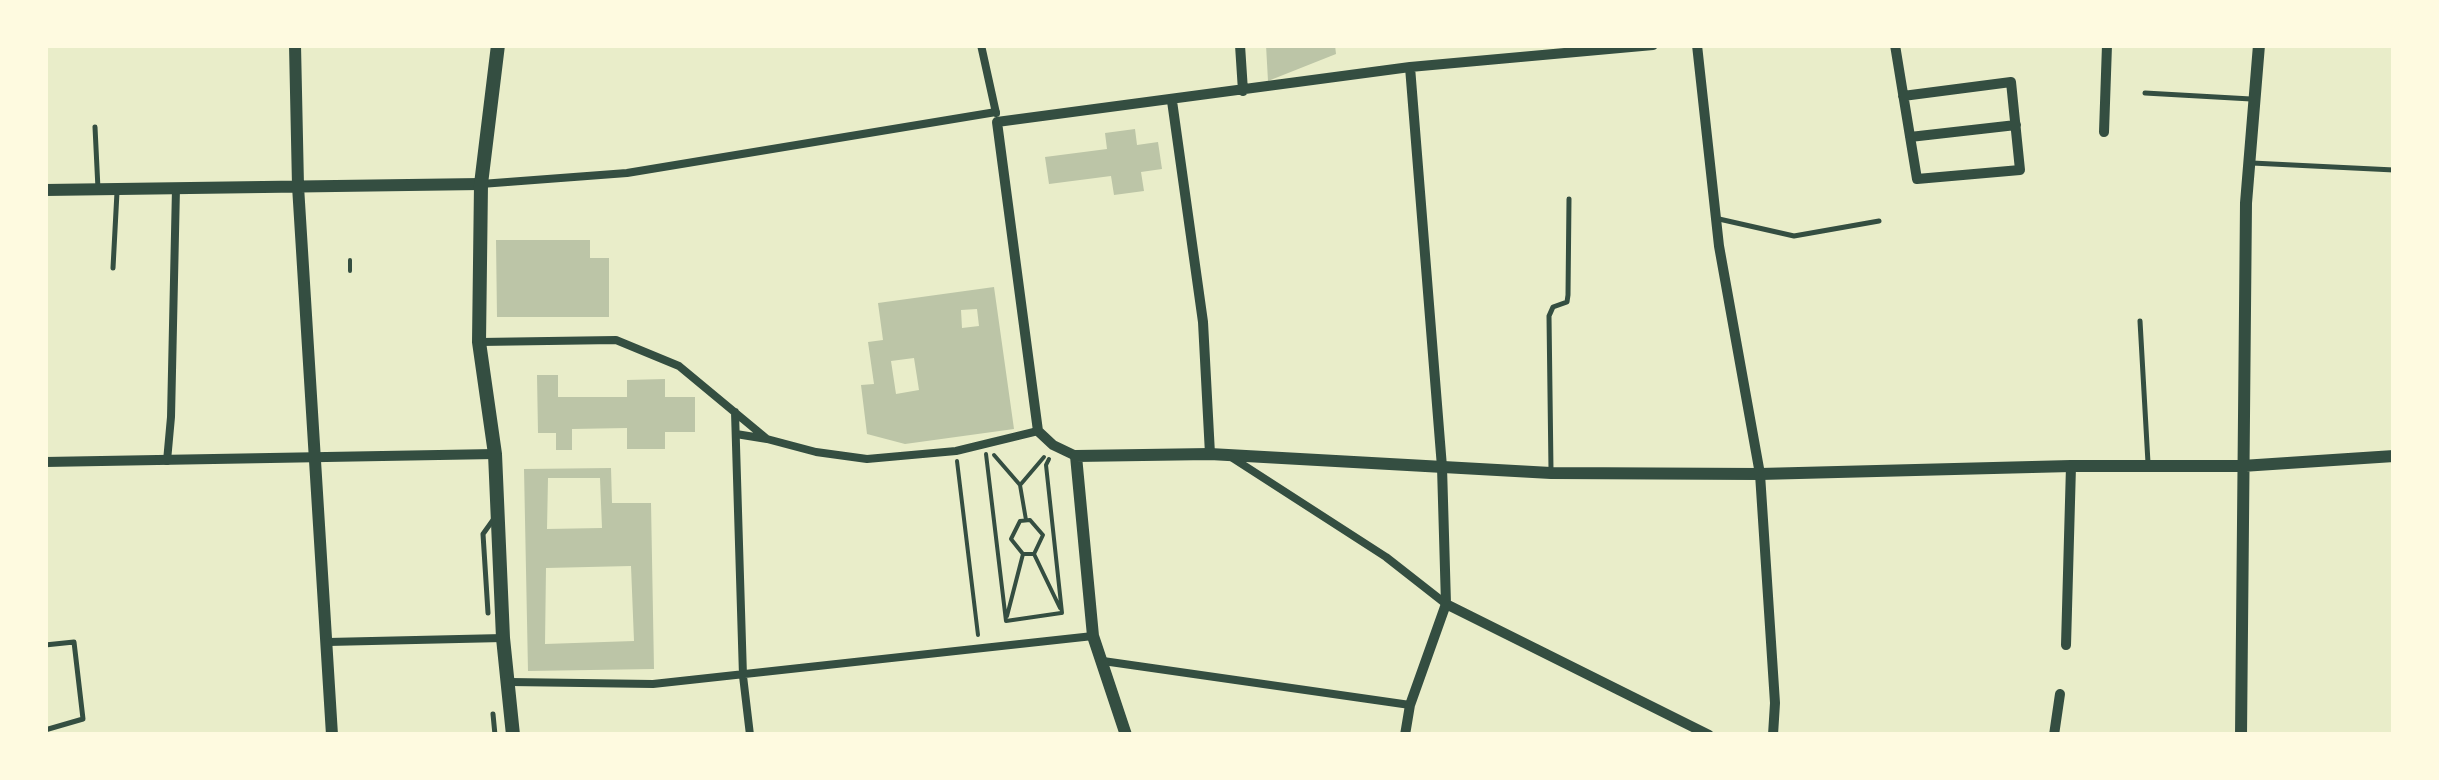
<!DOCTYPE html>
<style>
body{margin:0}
#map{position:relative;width:2439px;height:780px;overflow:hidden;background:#e9edc9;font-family:Lato,sans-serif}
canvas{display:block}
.frame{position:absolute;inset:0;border:48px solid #fefae0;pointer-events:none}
</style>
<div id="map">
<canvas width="2439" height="780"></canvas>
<div class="frame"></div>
</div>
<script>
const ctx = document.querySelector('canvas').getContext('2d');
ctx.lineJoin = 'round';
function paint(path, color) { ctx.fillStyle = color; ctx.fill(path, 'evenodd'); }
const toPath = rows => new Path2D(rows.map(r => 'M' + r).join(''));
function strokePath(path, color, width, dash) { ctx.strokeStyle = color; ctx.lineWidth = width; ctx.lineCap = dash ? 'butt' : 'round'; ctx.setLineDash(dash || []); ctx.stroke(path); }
paint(toPath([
 [1266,45,1335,45,1336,54,1268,81],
 [1135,129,1137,145,1158,142,1162,169,1141,172,1144,191,1114,195,1111,176,1049,184,1045,157,1107,149,1105,133],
 [496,240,590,240,590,258,609,258,609,317,497,317],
 [994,287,1014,429,905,444,867,434,861,385,874,384,868,342,883,340,878,303],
 [977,309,979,326,962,328,961,310],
 [914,358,919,390,896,394,891,361],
 [537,375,558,375,558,397,627,397,627,380,665,379,665,397,695,397,695,432,665,432,665,449,627,449,627,428,572,429,572,450,556,450,556,433,538,433],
 [611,468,612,503,651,503,654,669,528,671,524,469],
 [548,478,600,478,602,528,547,529],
 [631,566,634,641,545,644,546,568]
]), '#bcc5a7');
strokePath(toPath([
 [350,271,350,260],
 [986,454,1006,621],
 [994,455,1020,485,1026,520],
 [1049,459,1046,465,1062,613],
 [957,461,978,635],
 [1021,484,1044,457],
 [1030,520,1043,535,1034,554,1023,554,1011,539,1020,521,1030,520],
 [1034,554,1060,608],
 [1007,616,1023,554],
 [1006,621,1061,613]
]), '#344e41', 4);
strokePath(toPath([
 [2145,93,2251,99],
 [95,127,98,189],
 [2252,163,2394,170],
 [1719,219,1794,236,1879,221],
 [113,268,117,192],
 [2140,321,2148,463],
 [1551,470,1549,316,1553,307,1567,302,1568,295,1569,199],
 [488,613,483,534,493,520],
 [2394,644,2394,668],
 [45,645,74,642,83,719,45,730],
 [493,714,495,735]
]), '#344e41', 5);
strokePath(toPath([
 [981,45,996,113],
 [481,184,627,173,996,112],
 [480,342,616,340,679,366,767,439,816,452,867,459,956,451,1038,431],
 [735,412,743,676,750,735],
 [736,434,767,439],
 [1231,457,1386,557,1446,604],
 [167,461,171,417,176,188],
 [328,642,503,638],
 [1103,661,1410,705],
 [510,682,653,684,1093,636]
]), '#344e41', 8);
strokePath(toPath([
 [1240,45,1243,91],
 [1697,45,1719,246,1760,474,1775,703,1773,735],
 [1895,45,1917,179,2020,170,2011,82,1903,96],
 [1172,101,1203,322,1210,454],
 [2104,132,2107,45],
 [1910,137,2016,125],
 [1076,456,1053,445,1038,431,997,122,1410,67,1653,45],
 [45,462,495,454],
 [1446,604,1709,735],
 [2066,645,2071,466],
 [1405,735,1410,705,1446,604,1442,467,1410,67],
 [2054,735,2060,694]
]), '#344e41', 10);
strokePath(toPath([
 [295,45,298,186,332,735],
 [45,190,481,184],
 [1126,735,1093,636,1076,456,1210,454,1551,473,1760,474,2071,466,2242,466,2394,456],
 [2241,735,2246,203,2259,45]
]), '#344e41', 12);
strokePath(toPath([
 [498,45,481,184,479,342,495,454,503,638,513,735]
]), '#344e41', 14);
</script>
